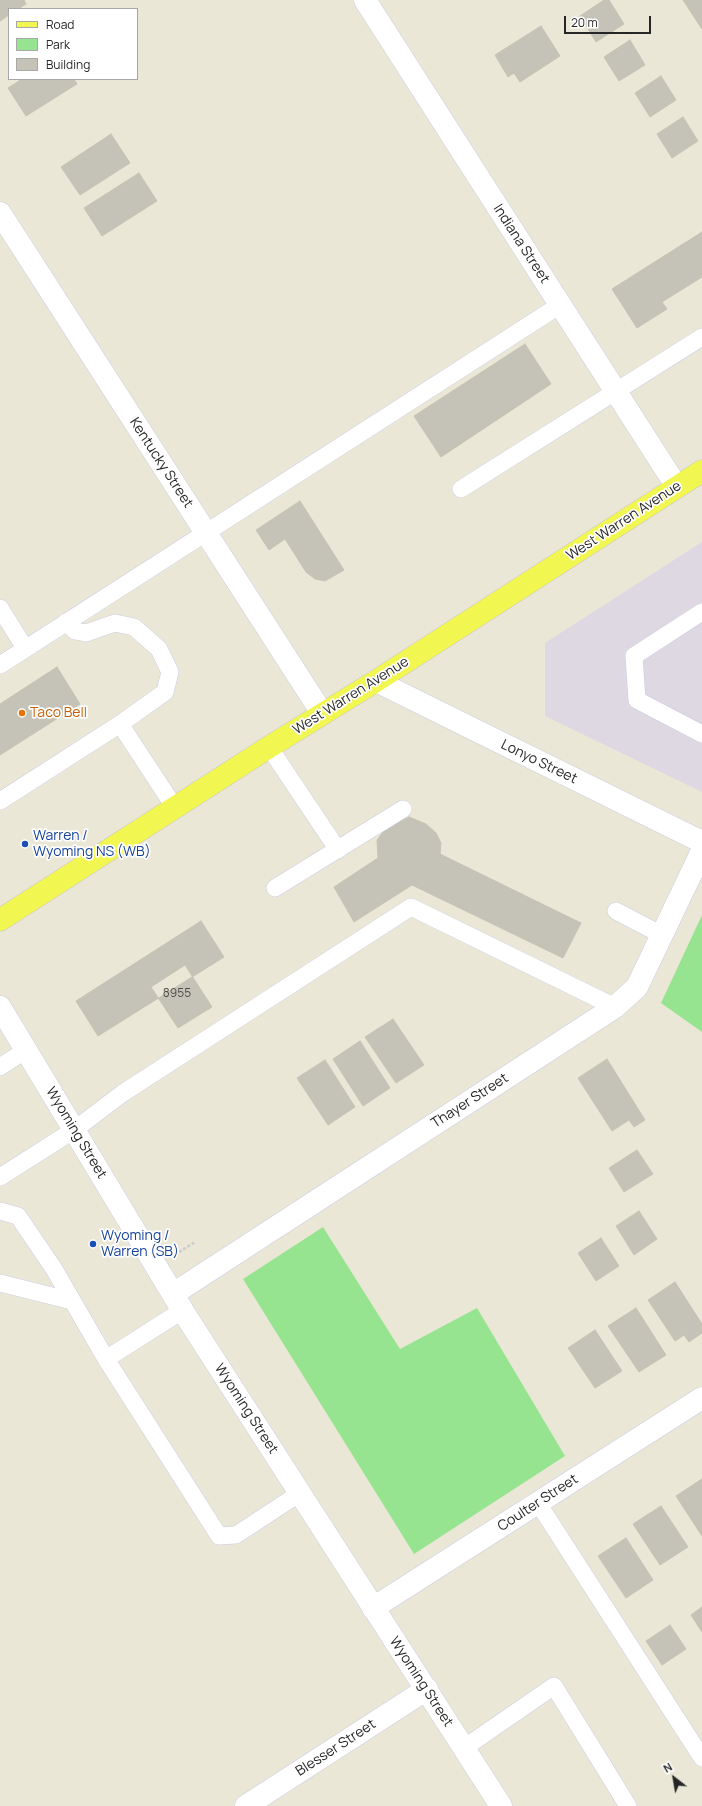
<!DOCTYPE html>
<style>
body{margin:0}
#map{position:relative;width:702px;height:1806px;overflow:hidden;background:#eae7d7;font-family:Manrope,sans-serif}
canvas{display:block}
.legend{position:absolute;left:8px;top:8px;width:130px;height:72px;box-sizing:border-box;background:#fff;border:1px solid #a8a8a8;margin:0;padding:5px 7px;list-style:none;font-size:12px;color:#262626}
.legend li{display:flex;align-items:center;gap:8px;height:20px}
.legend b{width:20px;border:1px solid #a8a8a8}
.north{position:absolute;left:654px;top:1758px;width:40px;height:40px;-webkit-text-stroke:3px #fff;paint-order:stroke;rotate:329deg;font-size:11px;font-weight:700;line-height:16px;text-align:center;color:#262626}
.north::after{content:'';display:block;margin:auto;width:14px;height:18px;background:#262626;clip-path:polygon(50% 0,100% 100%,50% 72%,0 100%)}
.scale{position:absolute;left:564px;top:16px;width:87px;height:18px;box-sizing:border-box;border:2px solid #262626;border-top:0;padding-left:5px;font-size:12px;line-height:14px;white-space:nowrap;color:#262626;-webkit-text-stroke:3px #fff;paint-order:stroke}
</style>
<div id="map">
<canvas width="702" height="1806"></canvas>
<ul class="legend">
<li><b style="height:5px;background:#f2f650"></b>Road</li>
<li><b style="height:11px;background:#97e490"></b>Park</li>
<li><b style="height:11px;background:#c5c3b7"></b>Building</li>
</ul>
<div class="north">N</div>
<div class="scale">20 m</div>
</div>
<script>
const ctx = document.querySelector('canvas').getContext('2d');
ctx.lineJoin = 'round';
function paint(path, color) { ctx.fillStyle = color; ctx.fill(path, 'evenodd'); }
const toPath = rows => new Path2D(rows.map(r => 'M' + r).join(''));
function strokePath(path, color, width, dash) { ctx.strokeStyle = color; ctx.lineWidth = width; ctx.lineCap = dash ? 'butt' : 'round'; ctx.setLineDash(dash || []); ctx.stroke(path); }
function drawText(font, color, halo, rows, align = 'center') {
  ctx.font = font + ' Manrope,sans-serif'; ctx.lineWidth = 3.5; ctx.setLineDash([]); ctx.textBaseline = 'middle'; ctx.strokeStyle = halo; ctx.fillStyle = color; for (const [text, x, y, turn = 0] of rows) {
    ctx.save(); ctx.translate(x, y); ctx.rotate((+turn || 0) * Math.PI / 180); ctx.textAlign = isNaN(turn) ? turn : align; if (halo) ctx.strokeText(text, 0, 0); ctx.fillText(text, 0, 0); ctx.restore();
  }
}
paint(toPath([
 [702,542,702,792,545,716,545,643]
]), '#ddd8e2');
paint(toPath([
 [702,915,702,1032,661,1003],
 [323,1227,400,1349,477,1308,565,1456,414,1554,243,1279]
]), '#97e490');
const building = toPath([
 [0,0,24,0,26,4,18,9,9,9,9,15,0,21,0,0],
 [604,0,609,0,624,24,596,42,580,16,604,0],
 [683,0,702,0,702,29,683,0],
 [541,26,560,56,520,82,514,73,508,77,495,55,541,26],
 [630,40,645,65,619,81,604,57,630,40],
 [661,76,676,100,650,117,635,93,661,76],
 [22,79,74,79,77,84,26,116,8,88,22,79],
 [683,117,698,141,672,158,657,134,683,117],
 [111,134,130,163,80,195,61,167,111,134],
 [139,173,157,201,102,236,84,208,139,173],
 [702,232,702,277,662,302,667,309,637,328,612,289,702,232],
 [525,344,551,384,441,457,414,416,525,344],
 [300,501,344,570,325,581,315,579,306,572,285,539,269,550,256,530,300,501],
 [57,667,80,704,0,755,0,704,57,667],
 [409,817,426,824,436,833,441,843,440,854,581,923,563,958,412,885,354,922,334,887,378,858,377,840,387,827,409,817],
 [201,921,224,957,98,1036,76,1001,201,921],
 [185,965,212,1007,178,1028,151,987,185,965],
 [393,1019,424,1065,396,1083,365,1037,393,1019],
 [360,1041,390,1088,363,1106,333,1059,360,1041],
 [607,1059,645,1120,634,1127,629,1120,612,1131,578,1078,607,1059],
 [325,1060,355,1107,328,1125,297,1078,325,1060],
 [637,1150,653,1174,624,1192,609,1168,637,1150],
 [639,1211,657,1239,634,1255,616,1226,639,1211],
 [601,1238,619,1266,596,1281,578,1253,601,1238],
 [675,1282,702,1324,702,1333,689,1342,684,1335,675,1341,648,1300,675,1282],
 [636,1308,666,1355,639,1372,608,1326,636,1308],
 [595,1330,622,1371,595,1388,568,1348,595,1330],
 [702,1479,702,1536,676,1496,702,1479],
 [661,1506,688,1547,660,1565,633,1524,661,1506],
 [626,1538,653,1580,626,1598,598,1556,626,1538],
 [702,1607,702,1632,691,1615,702,1607],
 [670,1625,686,1649,662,1665,646,1641,670,1625]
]);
paint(building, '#c5c3b7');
strokePath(building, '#c5c3b1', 1);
const service = toPath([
 [461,489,702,337],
 [0,608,25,648],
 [702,612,634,656,637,700,702,734],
 [66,622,75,631,86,633,115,623,134,627,159,649,170,672,165,692,120,724],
 [0,665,560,305],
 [269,747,338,850],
 [0,801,120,724,175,808],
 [275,888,403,809],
 [616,911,662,935],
 [0,1067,26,1050],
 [0,1177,74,1130,123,1093,411,907,615,1007],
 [0,1211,18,1216,54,1269,106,1359,219,1536,236,1535,300,1493],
 [0,1283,72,1301],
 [106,1359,183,1310],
 [538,1503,702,1758],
 [464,1748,554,1686,628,1806]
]);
const minor = toPath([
 [365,0,677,487],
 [0,213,322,713],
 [173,1294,615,1007,637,987,702,851],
 [373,1608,702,1398],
 [246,1806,427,1689]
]);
const tertiary = toPath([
 [376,681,702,842],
 [0,1007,186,1316,501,1806]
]);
const primary = toPath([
 [0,920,269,747,376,681,702,471]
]);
strokePath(service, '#cdcce1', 18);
strokePath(minor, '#cdcce1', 23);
strokePath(tertiary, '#cdcce1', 23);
strokePath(primary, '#cbcbcb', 23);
strokePath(toPath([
 [179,1252,195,1242]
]), '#cbcbcb', 2.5, [3, 2]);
strokePath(service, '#fff', 17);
strokePath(minor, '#fff', 22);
strokePath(tertiary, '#fff', 22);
strokePath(primary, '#f2f650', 22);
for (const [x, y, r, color] of [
 [22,713,4,"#e8710a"],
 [25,844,4,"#1a4fb4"],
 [93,1244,4,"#1a4fb4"]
]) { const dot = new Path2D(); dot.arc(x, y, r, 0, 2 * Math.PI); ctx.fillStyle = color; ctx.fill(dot); strokePath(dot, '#fff', 1.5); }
drawText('12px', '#4e4d4a', null, [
 ["8955",177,994]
]);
drawText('14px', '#262626', '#fff', [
 ["Indiana Street",521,244,57],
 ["Kentucky Street",161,463,57],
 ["West Warren Avenue",624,521,-33],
 ["West Warren Avenue",351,696,-32],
 ["Lonyo Street",539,762,26],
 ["Thayer Street",470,1101,-33],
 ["Wyoming Street",76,1133,59],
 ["Wyoming Street",246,1409,57],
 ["Coulter Street",538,1503,-33],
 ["Wyoming Street",421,1682,57],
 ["Blesser Street",336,1748,-33]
]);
drawText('14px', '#c56008', '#fff', [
 ["Taco Bell",30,713]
], 'left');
drawText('14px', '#164399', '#fff', [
 ["Warren /",33,836],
 ["Wyoming NS (WB)",33,852],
 ["Wyoming /",101,1236],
 ["Warren (SB)",101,1252]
], 'left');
</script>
